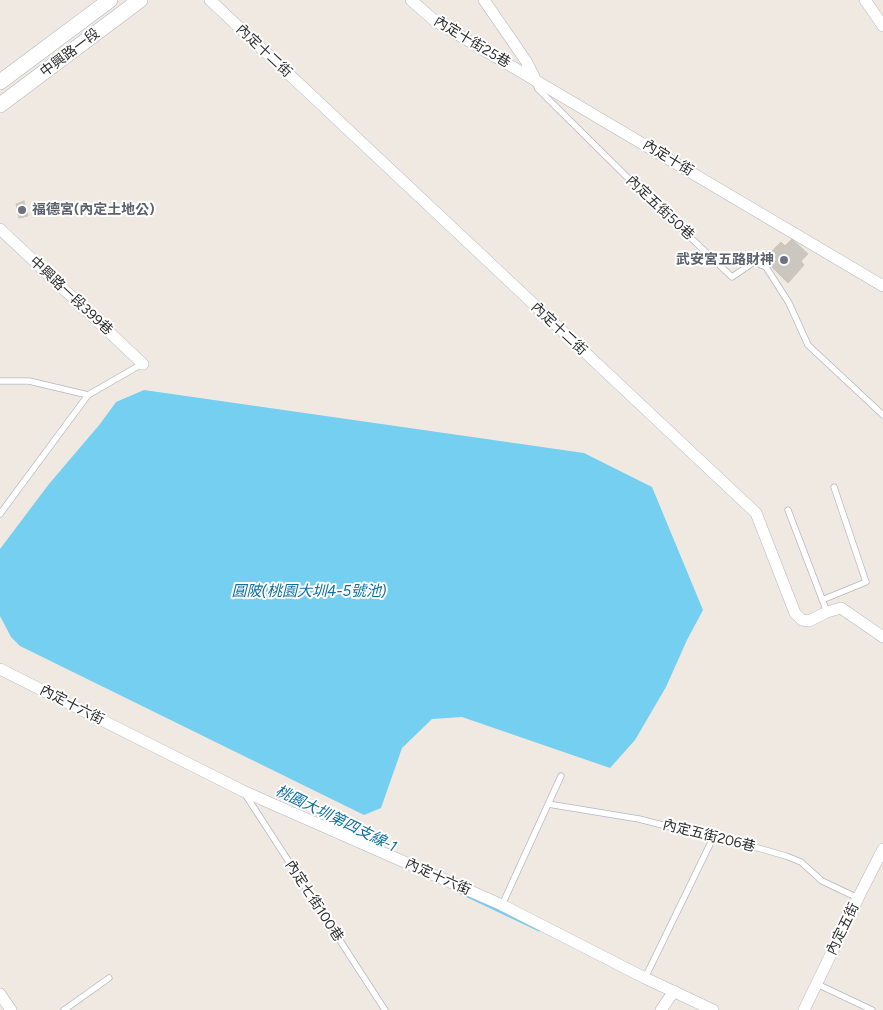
<!DOCTYPE html>
<meta charset="utf-8">
<style>
body{margin:0}
canvas{display:block;background:#efe9e1}
</style>
<canvas width="883" height="1010"></canvas>
<script>
const ctx = document.querySelector('canvas').getContext('2d');
ctx.lineJoin = 'round';
function paint(path, color) { ctx.fillStyle = color; ctx.fill(path, 'evenodd'); }
const toPath = rows => new Path2D(rows.map(r => 'M' + r).join(''));
function strokePath(path, color, width, dash) { ctx.strokeStyle = color; ctx.lineWidth = width; ctx.lineCap = dash ? 'butt' : 'round'; ctx.setLineDash(dash || []); ctx.stroke(path); }
function drawText(font, color, halo, rows, align = 'center') {
  ctx.font = font + ' Figtree,"Noto Sans TC",sans-serif'; ctx.lineWidth = 4; ctx.setLineDash([]); ctx.textBaseline = 'middle'; ctx.strokeStyle = halo; ctx.fillStyle = color; for (const [text, x, y, turn = 0] of rows) {
    ctx.save(); ctx.translate(x, y); ctx.rotate((+turn || 0) * Math.PI / 180); ctx.textAlign = isNaN(turn) ? turn : align; if (halo) ctx.strokeText(text, 0, 0); ctx.fillText(text, 0, 0); ctx.restore();
  }
}
paint(toPath([
 [144,390,584,453,652,487,703,610,687,640,666,687,635,740,610,768,462,717,432,719,402,748,381,808,364,815,20,646,11,637,0,616,0,549,49,484,100,424,116,402]
]), '#75cff0');
strokePath(toPath([
 [461,893,539,930]
]), '#75cff0', 3);
const building = toPath([
 [24,201,28,216,19,218,16,204,24,201],
 [792,239,808,254,801,261,804,265,788,283,764,259,781,242,785,246,792,239]
]);
paint(building, '#cbc7bf');
strokePath(building, '#cbc5ba', 1);
const lane = toPath([
 [535,81,538,89,630,180,732,277,754,262,766,267,789,303,808,345,883,415],
 [0,381,29,381,88,395,142,364],
 [788,510,827,612],
 [0,514,88,395],
 [822,600,866,582,834,487],
 [245,794,385,1010],
 [548,804,639,819,713,838,744,844,786,856,801,862,822,881,858,898],
 [502,905,561,776],
 [645,978,713,838],
 [817,984,872,1010],
 [64,1010,109,978]
]);
const street = toPath([
 [210,0,756,513,795,613,802,620,809,621,827,612,841,608,883,637],
 [411,0,435,21,883,286],
 [484,0,526,61,535,79],
 [865,0,883,26],
 [0,229,143,364],
 [0,669,243,791,502,905,645,978,713,1010],
 [0,994,11,1010],
 [661,1010,674,991],
 [804,1010,858,898,883,849]
]);
const secondary = toPath([
 [0,82,110,0],
 [0,105,140,0]
]);
strokePath(lane, '#b4b7c1', 7);
strokePath(street, '#b4b7c1', 12);
strokePath(secondary, '#b4b7c1', 16);
strokePath(lane, '#fff', 5.5);
strokePath(street, '#fff', 11);
strokePath(secondary, '#fff', 15);
for (const [x, y, r, color] of [
 [22,210,5,"#6b7280"],
 [784,260,5,"#6b7280"]
]) { const dot = new Path2D(); dot.arc(x, y, r, 0, 2 * Math.PI); ctx.fillStyle = color; ctx.fill(dot); strokePath(dot, '#fff', 2); }
drawText('14px', '#2e2e2e', '#fff', [
 ["內定十街25巷",472,42,31],
 ["內定十二街",264,51,43],
 ["中興路一段",70,53,-37],
 ["內定十街",668,158,31],
 ["內定五街50巷",660,208,43],
 ["中興路一段399巷",71,296,43],
 ["內定十二街",559,329,43],
 ["內定十六街",72,705,27],
 ["內定五街206巷",709,836,14],
 ["內定十六街",438,877,24],
 ["內定七街100巷",314,901,57],
 ["內定五街",843,929,-64]
]);
drawText('bold 14px', '#5b616d', '#fff', [
 ["福德宮(內定土地公)",32,210],
 ["武安宮五路財神",774,260,"right"]
], 'left');
drawText('italic 15px', '#0d6fa3', '#fff', [
 ["圓陂(桃園大圳4-5號池)",309,592],
 ["桃園大圳第四支線-1",336,819,26]
]);
</script>
